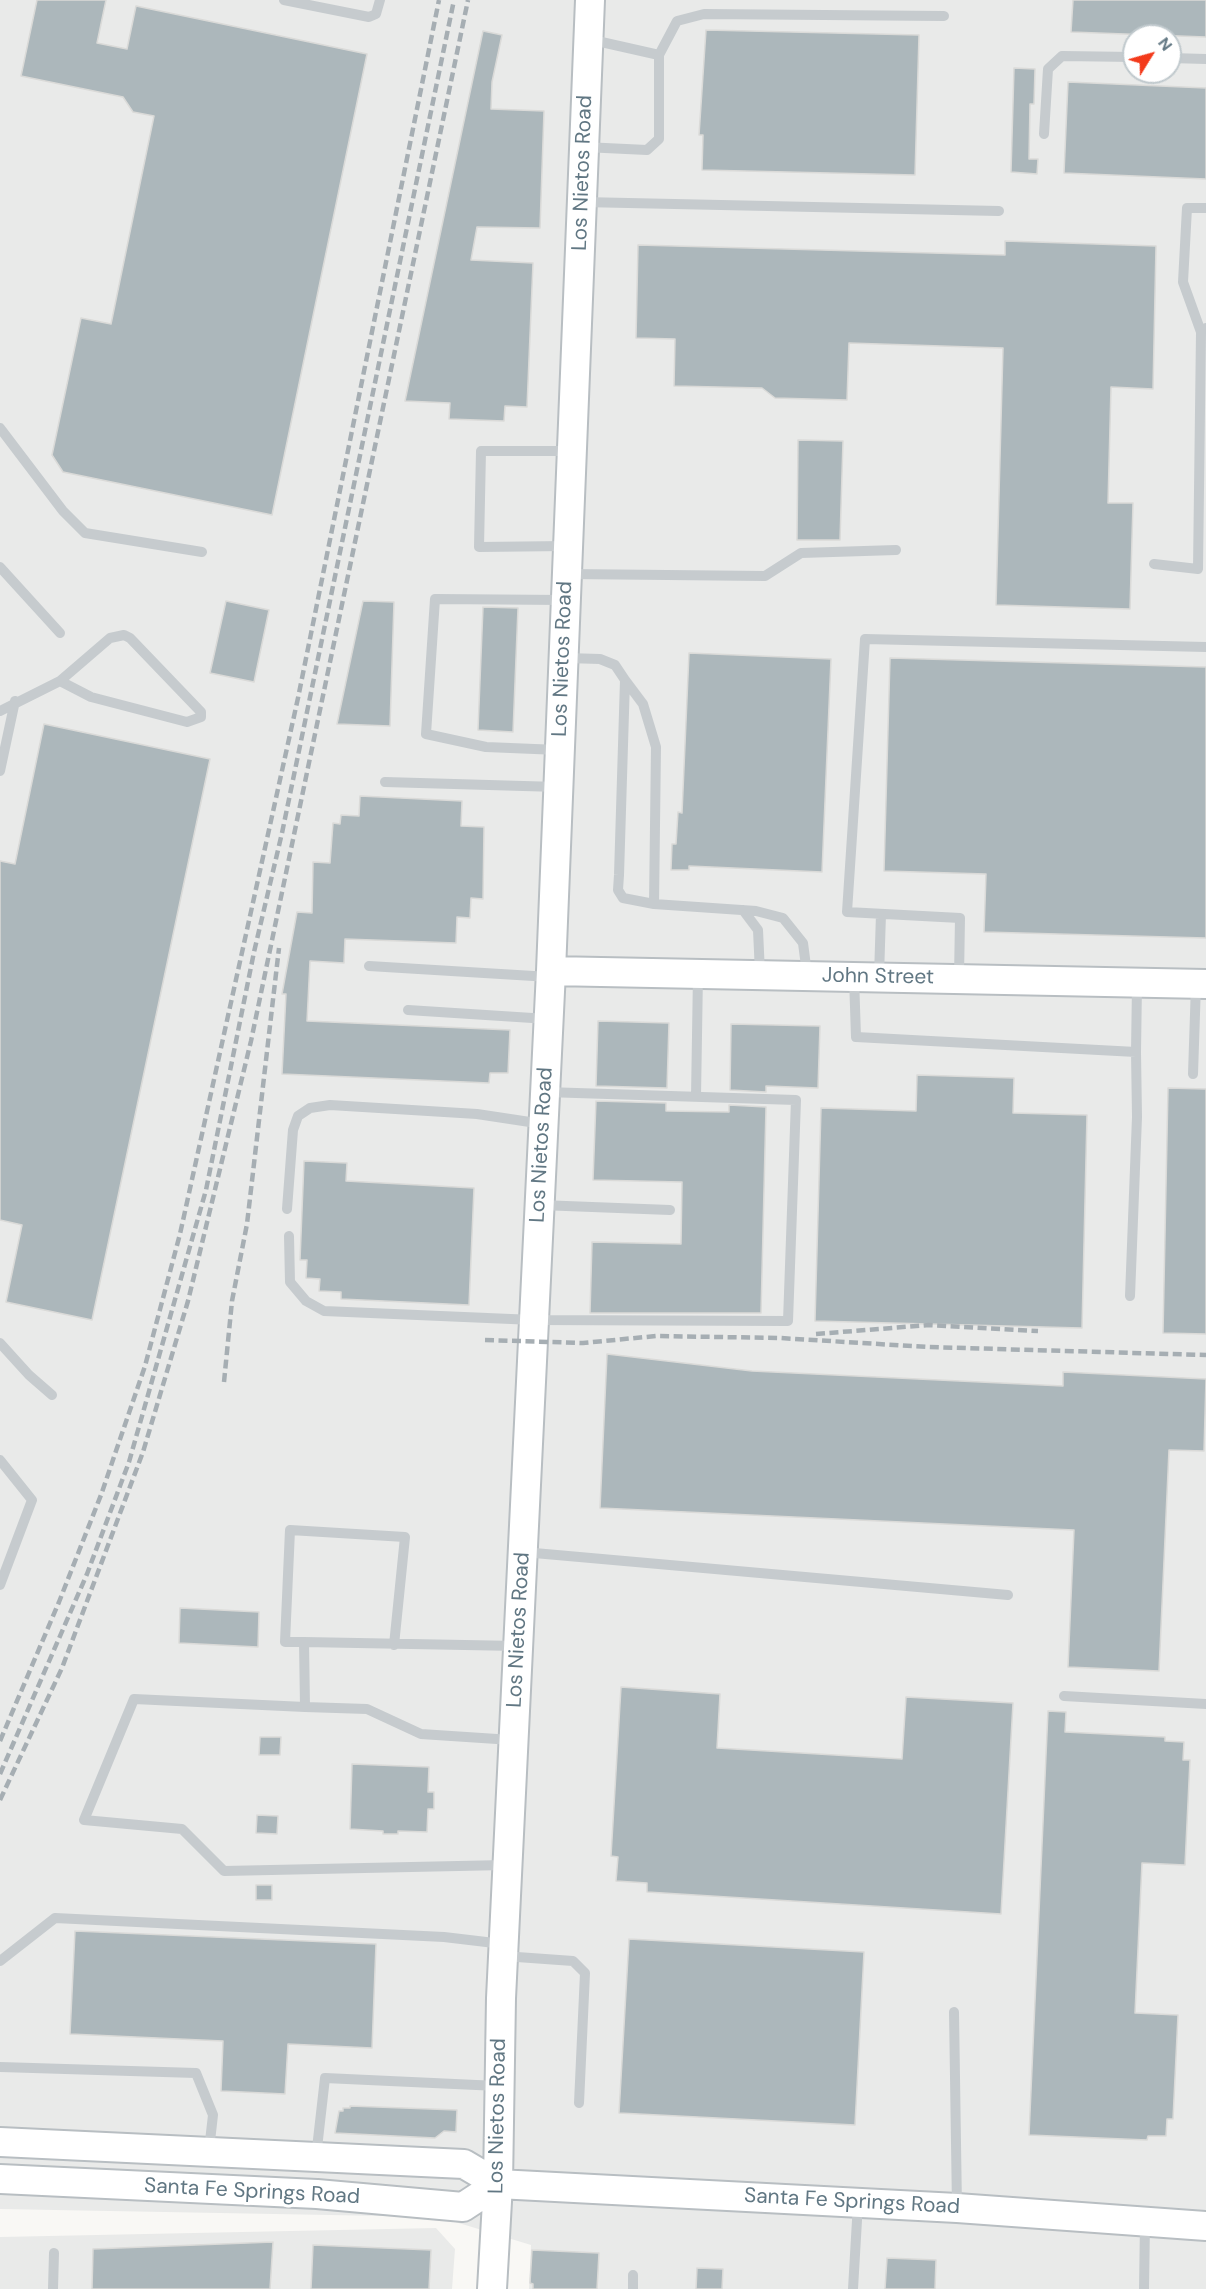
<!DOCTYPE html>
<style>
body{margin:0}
#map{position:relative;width:1206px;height:2289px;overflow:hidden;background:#f9f8f5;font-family:"DM Sans",sans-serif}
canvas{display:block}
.north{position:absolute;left:1122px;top:24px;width:60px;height:60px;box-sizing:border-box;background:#fff;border:2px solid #c0c9cd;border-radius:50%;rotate:53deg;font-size:16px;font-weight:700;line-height:24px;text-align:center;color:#617783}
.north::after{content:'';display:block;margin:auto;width:21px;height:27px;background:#f33a1b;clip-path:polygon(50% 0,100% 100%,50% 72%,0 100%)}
</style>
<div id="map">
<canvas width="1206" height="2289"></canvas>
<div class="north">N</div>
</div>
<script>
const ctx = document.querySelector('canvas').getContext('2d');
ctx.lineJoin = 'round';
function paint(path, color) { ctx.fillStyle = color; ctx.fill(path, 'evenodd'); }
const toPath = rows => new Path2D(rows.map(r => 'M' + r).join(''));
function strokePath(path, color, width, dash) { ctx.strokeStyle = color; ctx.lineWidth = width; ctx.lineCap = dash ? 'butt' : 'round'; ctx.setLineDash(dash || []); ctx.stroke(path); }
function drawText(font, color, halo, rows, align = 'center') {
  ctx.font = font + ' "DM Sans",sans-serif'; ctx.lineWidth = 6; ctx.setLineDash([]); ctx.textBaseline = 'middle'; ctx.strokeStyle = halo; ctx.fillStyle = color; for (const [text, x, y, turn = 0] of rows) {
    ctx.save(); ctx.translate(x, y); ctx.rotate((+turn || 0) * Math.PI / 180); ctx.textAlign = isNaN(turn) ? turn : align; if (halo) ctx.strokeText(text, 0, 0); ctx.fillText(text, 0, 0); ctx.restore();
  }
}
paint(toPath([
 [0,0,1206,0,1206,2289,529,2289,531,2245,439,2217,0,2209],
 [1134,36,1170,36,1170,72,1134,72],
 [436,2228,455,2249,452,2289,0,2289,0,2237]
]), '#e9eae9');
const building = toPath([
 [37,0,106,0,97,43,127,49,136,6,367,54,272,515,63,472,52,455,81,318,111,324,154,116,133,112,123,97,21,76,37,0],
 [1073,0,1206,0,1206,37,1071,32,1073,0],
 [706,30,919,35,915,175,702,170,703,135,699,135,706,30],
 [483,31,502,35,492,82,491,109,544,111,540,228,477,227,471,260,533,263,527,407,505,406,504,421,449,419,450,403,405,401,483,31],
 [1014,68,1035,69,1034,104,1030,104,1029,159,1038,159,1037,174,1011,172,1014,68],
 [1068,82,1206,88,1206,179,1064,173,1068,82],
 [1005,241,1156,246,1153,389,1111,387,1108,503,1133,503,1130,609,996,605,1003,348,849,343,847,400,775,398,762,388,674,386,675,339,636,338,638,245,1005,255,1005,241],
 [798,440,843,441,840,540,797,540,798,440],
 [226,601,269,610,254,682,210,673,226,601],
 [363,601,394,602,390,726,337,724,363,601],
 [483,607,518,608,513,732,478,730,483,607],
 [689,653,831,659,822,872,689,866,689,870,671,870,672,844,676,844,678,812,682,813,689,653],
 [890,658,1206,667,1206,938,984,932,986,874,884,871,890,658],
 [44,724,210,759,92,1320,6,1302,22,1225,0,1220,0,861,15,864,44,724],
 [360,796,462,801,461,826,484,827,483,899,471,898,470,918,457,917,456,943,345,939,344,963,310,961,307,1021,510,1030,508,1073,490,1073,489,1083,282,1074,286,994,282,994,297,912,312,913,313,862,330,863,333,823,340,824,341,815,359,816,360,796],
 [598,1021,669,1023,667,1088,596,1086,598,1021],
 [731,1024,820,1026,818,1088,766,1086,766,1092,730,1090,731,1024],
 [917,1075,1014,1078,1013,1113,1087,1115,1082,1328,815,1321,821,1108,916,1111,917,1075],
 [1168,1088,1206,1089,1206,1334,1163,1333,1168,1088],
 [596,1101,666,1103,666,1111,729,1112,729,1105,766,1107,761,1313,590,1313,592,1242,681,1244,682,1182,593,1180,596,1101],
 [304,1161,347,1163,346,1181,474,1188,469,1305,341,1299,341,1292,319,1291,320,1279,306,1278,307,1260,300,1260,304,1161],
 [607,1354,752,1371,1063,1386,1063,1372,1206,1379,1204,1451,1169,1450,1159,1671,1068,1667,1074,1530,600,1508,607,1354],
 [180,1608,259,1612,258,1647,179,1643,180,1608],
 [621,1687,720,1694,717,1748,902,1759,906,1697,1013,1703,1001,1914,647,1892,647,1883,616,1881,618,1857,611,1856,621,1687],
 [1048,1711,1066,1712,1065,1732,1165,1737,1165,1741,1184,1742,1183,1760,1190,1760,1185,1865,1142,1863,1135,2013,1178,2015,1173,2119,1167,2119,1166,2136,1148,2136,1147,2140,1029,2135,1048,1711],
 [260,1737,281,1737,280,1755,259,1755,260,1737],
 [352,1764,429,1767,428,1792,434,1792,434,1809,428,1809,427,1832,398,1831,398,1834,383,1834,383,1831,350,1829,352,1764],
 [257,1815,278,1816,277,1834,256,1833,257,1815],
 [256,1885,272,1885,272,1900,256,1900,256,1885],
 [75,1931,376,1944,372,2048,288,2044,285,2094,221,2091,223,2041,70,2034,75,1931],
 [629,1939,864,1952,855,2125,619,2113,629,1939],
 [350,2106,457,2110,456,2132,444,2131,435,2138,335,2133,339,2111,343,2111,343,2108,350,2108,350,2106],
 [273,2242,270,2289,92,2289,93,2249,273,2242],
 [313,2245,431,2250,429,2289,311,2289,313,2245],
 [532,2250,599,2253,597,2289,533,2289,533,2284,530,2283,532,2250],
 [887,2258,936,2260,935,2289,885,2289,887,2258],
 [697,2268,723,2269,722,2289,696,2289,697,2268]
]);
paint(building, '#acb7bb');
strokePath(building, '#dadad8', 1.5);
const secondary = toPath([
 [551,971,1206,984],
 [0,2142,464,2164,498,2184,957,2208,1206,2226],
 [0,2179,317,2194,463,2207,498,2184],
 [492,2289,498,2184,501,1998,551,971,590,0]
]);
strokePath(secondary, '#b8bec2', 32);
strokePath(toPath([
 [284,0,369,17,376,14,380,0],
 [659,55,677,21,704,14,944,16],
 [1170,58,1206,59],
 [1044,134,1048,69,1062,56,1134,57],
 [584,147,647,150,659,139,659,55,588,39],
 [582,202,999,211],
 [1201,332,1183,282,1187,208,1206,208],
 [0,428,63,511,85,533,202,552],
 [566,546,479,547,481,451,571,451],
 [1154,564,1198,569,1201,332,1206,328],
 [0,567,60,633],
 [569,574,765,576,801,553,896,550],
 [566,658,600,659,615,665,625,680,619,875,618,890,623,898,654,904,756,911,783,918,803,943,807,974],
 [625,680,643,704,656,747,654,904],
 [0,711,60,681,110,638,124,635,130,638,201,712,201,717,187,722,91,697,60,681],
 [559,750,486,747,426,734,435,599,564,600],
 [0,771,15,701],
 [385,782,558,787],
 [743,910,758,930,760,973],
 [369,966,550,977],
 [879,976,881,914],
 [854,977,856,1037,1136,1052,1137,985],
 [959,977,960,918,847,912,865,639,1206,647],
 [408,1010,548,1019],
 [1193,1074,1196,984],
 [696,1097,698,974],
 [540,1205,670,1210],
 [287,1209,293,1130,298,1116,310,1108,330,1105,477,1114,543,1124],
 [289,1236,290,1282,306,1301,324,1311,534,1320,788,1321,796,1100,545,1092],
 [1130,1296,1137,1117,1136,1052],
 [0,1343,29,1375,52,1395],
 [0,1460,32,1500,0,1585],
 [523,1552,1008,1595],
 [304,1642,285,1642,290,1530,405,1537,394,1645],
 [1064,1696,1206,1704],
 [305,1707,367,1709,421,1734,512,1740],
 [505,1865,224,1871,182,1829,84,1820,134,1699,305,1707,304,1642,518,1646],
 [503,1956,573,1961,585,1973,579,2103],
 [0,1961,55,1918,444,1937,503,1944],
 [954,2012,957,2208],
 [0,2067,196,2073,213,2115,209,2150],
 [316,2157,325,2078,498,2086],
 [53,2289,54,2253],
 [633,2289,633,2275],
 [853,2289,858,2203],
 [1144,2289,1145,2223]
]), '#c6cbce', 10);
strokePath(secondary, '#fff', 28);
strokePath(toPath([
 [816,1334,929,1325,1038,1331],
 [485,1340,583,1343,656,1336,780,1338,928,1347,1206,1355],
 [224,1382,232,1301,247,1224,279,948],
 [0,1741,59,1602,101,1495,145,1366,180,1234,298,698,439,0],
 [0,1774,87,1574,129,1462,206,1190,254,952,282,833,454,0],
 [0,1800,62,1668,143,1452,188,1301,251,1041,468,0]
]), '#a6aeb3', 4.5, [9, 4.5]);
drawText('21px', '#617783', '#fff', [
 ["Los Nietos Road",583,173,-88],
 ["Los Nietos Road",563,659,-88],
 ["John Street",878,977,1],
 ["Los Nietos Road",542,1145,-87],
 ["Los Nietos Road",519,1630,-87],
 ["Los Nietos Road",498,2116,-89],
 ["Santa Fe Springs Road",252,2192,3],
 ["Santa Fe Springs Road",852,2202,3]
]);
</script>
